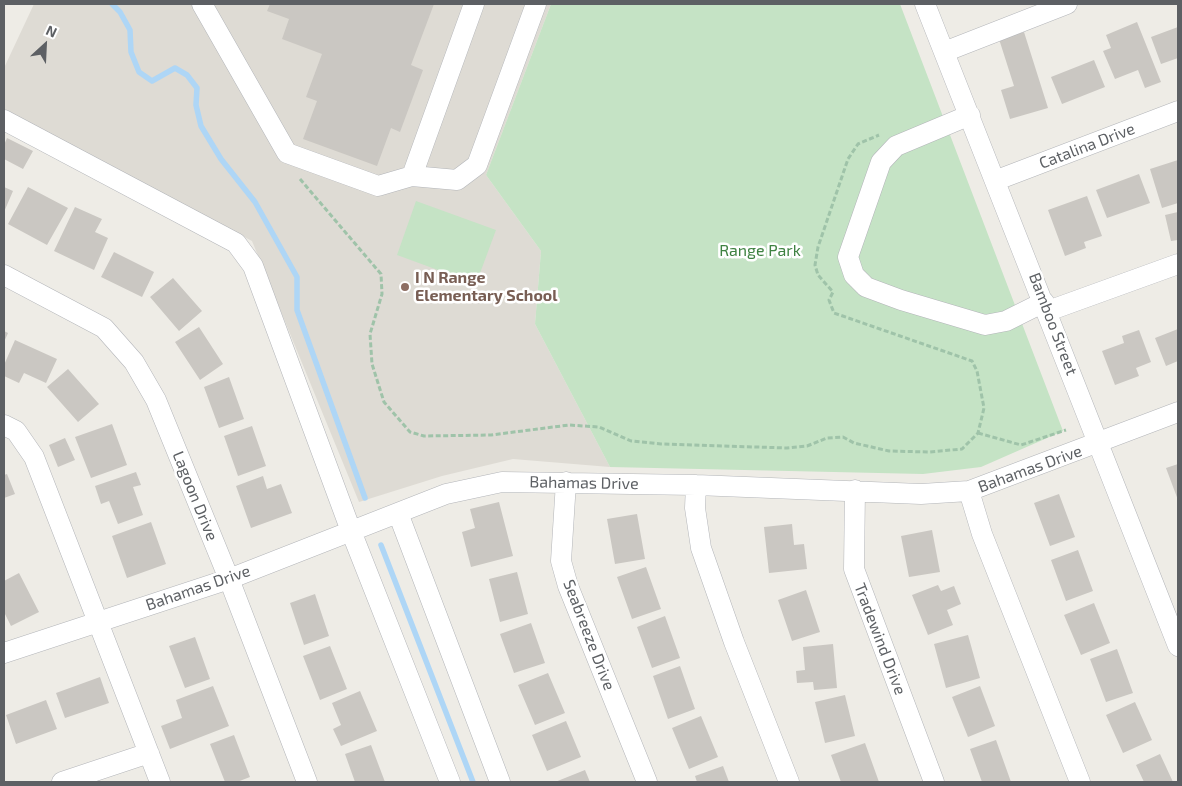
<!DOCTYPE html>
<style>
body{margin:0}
#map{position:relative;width:1182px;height:786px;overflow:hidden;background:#eeece6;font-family:"Exo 2",sans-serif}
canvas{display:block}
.frame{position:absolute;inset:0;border:5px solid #5d6064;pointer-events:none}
.north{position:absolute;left:20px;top:20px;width:50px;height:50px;-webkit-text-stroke:4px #fff;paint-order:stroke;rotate:25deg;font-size:14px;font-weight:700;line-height:20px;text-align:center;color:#5d6064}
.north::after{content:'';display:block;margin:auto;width:18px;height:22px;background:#5d6064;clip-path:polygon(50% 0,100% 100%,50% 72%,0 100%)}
</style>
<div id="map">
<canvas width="1182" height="786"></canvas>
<div class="frame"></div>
<div class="north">N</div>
</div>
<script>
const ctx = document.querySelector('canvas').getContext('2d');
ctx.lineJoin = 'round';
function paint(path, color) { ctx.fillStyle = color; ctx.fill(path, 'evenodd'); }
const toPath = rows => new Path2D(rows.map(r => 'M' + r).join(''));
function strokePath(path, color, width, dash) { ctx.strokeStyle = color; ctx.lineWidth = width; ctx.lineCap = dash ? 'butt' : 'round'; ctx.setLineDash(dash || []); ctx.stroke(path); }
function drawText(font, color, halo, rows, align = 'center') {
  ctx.font = font + ' "Exo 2",sans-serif'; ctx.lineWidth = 5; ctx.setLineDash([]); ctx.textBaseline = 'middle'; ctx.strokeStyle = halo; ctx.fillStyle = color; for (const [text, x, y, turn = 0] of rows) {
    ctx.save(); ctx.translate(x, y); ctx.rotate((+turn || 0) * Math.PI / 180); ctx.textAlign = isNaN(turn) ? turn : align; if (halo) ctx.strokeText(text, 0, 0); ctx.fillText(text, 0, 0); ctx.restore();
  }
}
paint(toPath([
 [34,4,551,4,486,175,541,251,535,324,610,467,513,459,442,476,359,502,252,241,4,112,4,68]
]), '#dedbd4');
paint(toPath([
 [551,4,900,4,1063,431,981,467,923,474,610,467,535,324,541,251,486,175],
 [416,201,496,230,476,284,397,255]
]), '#c5e3c5');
strokePath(toPath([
 [112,4,120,12,130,30,131,52,139,72,152,81,175,68,187,75,197,88,196,105,201,126,221,159,255,202,297,277,297,310,365,498],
 [381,545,473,782]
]), '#aed6f6', 5.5);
paint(toPath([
 [270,4,434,4,411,65,423,70,400,132,391,128,377,166,303,139,317,101,306,97,322,54,282,39,289,19,267,11],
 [1137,22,1161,82,1145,88,1138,70,1115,79,1103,51,1111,48,1106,35],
 [1178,27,1178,58,1161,64,1151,37],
 [1024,32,1048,108,1010,119,1001,90,1014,86,999,39],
 [1094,60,1105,87,1062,104,1051,77],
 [7,138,33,151,23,169,4,159,4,145],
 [1178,160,1178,203,1162,208,1150,169],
 [1139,174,1150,203,1107,218,1096,190],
 [4,187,13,191,4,212],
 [28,187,68,208,47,245,8,224],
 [1087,196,1102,236,1084,242,1086,248,1065,256,1048,210],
 [75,207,102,219,95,232,108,238,94,270,54,251],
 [1178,212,1178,240,1171,241,1165,215],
 [114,252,154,272,142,297,101,277],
 [173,278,202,311,179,331,150,297],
 [199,327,223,364,200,380,175,342],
 [1178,329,1178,361,1166,366,1155,338],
 [1139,330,1151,362,1136,368,1139,376,1115,385,1102,351,1124,343,1122,336],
 [4,331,8,333,4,342],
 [15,340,57,359,46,383,24,373,19,383,4,376,4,365],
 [68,369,99,404,78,422,47,387],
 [229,377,244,419,219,428,204,387],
 [112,424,127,465,91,478,75,437],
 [252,426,266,466,238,476,224,436],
 [65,438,75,460,58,467,49,445],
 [1178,464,1178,500,1166,468],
 [136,472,141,485,133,487,143,515,118,524,109,501,101,504,95,486],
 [7,474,15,494,4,498,4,475],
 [263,476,267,489,281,484,292,513,251,528,236,486],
 [1059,494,1075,537,1050,546,1034,503],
 [499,502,513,556,471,567,462,532,475,528,470,509],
 [637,514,645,559,615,564,607,519],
 [151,522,166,564,127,578,112,536],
 [792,524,794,545,804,544,807,569,769,573,764,527],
 [932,530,940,572,909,577,901,536],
 [1078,550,1093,591,1066,601,1051,560],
 [646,567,661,609,632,619,617,577],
 [517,572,528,614,500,622,489,579],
 [19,573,39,612,11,626,4,612,4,581],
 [938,585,941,591,954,586,961,604,947,610,953,625,928,635,912,595],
 [806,590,820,632,792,641,778,600],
 [315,594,329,636,304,645,290,603],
 [1094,603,1110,643,1081,655,1064,615],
 [665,616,680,658,652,668,637,627],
 [531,623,545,663,514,673,500,634],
 [968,635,980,678,946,688,934,644],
 [195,637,210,679,185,688,169,646],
 [833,644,837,688,814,690,813,682,797,683,796,671,805,670,803,647],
 [330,646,347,689,320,700,303,656],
 [1117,649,1133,693,1106,702,1090,659],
 [680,666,695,709,668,719,653,676],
 [548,673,565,713,535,725,518,685],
 [100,677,109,703,65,718,56,693],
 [213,686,229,726,170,749,161,726,182,718,176,700],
 [980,686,995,726,968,737,952,697],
 [360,691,377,731,341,746,333,729,341,725,332,703],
 [845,695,855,736,825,743,815,702],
 [46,700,57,729,16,744,6,715],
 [1135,702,1152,740,1123,753,1106,715],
 [701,716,718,757,689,769,672,728],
 [566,721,581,757,547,771,532,735],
 [234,735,250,777,237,782,225,782,210,744],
 [996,740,1011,782,982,782,970,749],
 [865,743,879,782,841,782,831,755],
 [371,745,385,782,355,782,345,754],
 [1160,754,1173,782,1144,782,1136,765],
 [723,766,729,782,697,782,695,776],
 [585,770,590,782,555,782]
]), '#cac7c2');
const minor = toPath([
 [202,4,287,153,378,186,412,176,457,180,477,165,536,4],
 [925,4,1178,646],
 [944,52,1067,4],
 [970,115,896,146,881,162,848,257,854,275,866,287,901,300,985,325,1006,321,1044,302],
 [4,120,236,243,253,266,351,531,450,782],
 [412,176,474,4],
 [997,180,1178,111],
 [4,275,104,328,134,362,156,400,229,579,307,782],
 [1048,311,1178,264],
 [4,425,16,431,34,457,160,782],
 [566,482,561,561,568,586,647,782],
 [696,485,695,508,701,548,734,642,789,782],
 [855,490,854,569,934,782],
 [969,491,982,534,1080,782],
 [398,513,500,782],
 [4,653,229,579,446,494,502,482,696,485,921,494,969,491,1178,412],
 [62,782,149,753]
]);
strokePath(minor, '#b3b5b9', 21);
strokePath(toPath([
 [300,179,381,274,382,294,370,334,372,364,384,402,410,432,424,436,491,435,569,425,599,427,631,441,661,444,787,448,807,446,827,438,843,437,854,443,889,451,930,452,962,449,978,433,984,408,977,371,972,361,834,313,829,300,833,292,818,275,815,265,818,247,848,159,858,144,879,135],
 [978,433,1021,445,1066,430]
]), '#9fc3a9', 3, [5, 2.5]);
strokePath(minor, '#fff', 20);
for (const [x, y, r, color] of [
 [405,287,5,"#8d6e63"]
]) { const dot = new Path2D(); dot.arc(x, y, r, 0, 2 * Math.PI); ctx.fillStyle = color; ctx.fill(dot); strokePath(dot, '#fff', 2); }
drawText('16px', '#5d6064', '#fff', [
 ["Catalina Drive",1087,146,-21],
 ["Bamboo Street",1053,324,69],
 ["Bahamas Drive",1030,469,-20],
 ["Bahamas Drive",584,483,1],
 ["Lagoon Drive",195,496,68],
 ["Bahamas Drive",198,588,-19],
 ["Seabreeze Drive",589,635,69],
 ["Tradewind Drive",880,639,69]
]);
drawText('16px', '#3f8242', '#fff', [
 ["Range Park",760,251]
]);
drawText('bold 16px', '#785e54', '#fff', [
 ["I N Range",415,278],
 ["Elementary School",415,296]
], 'left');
</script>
